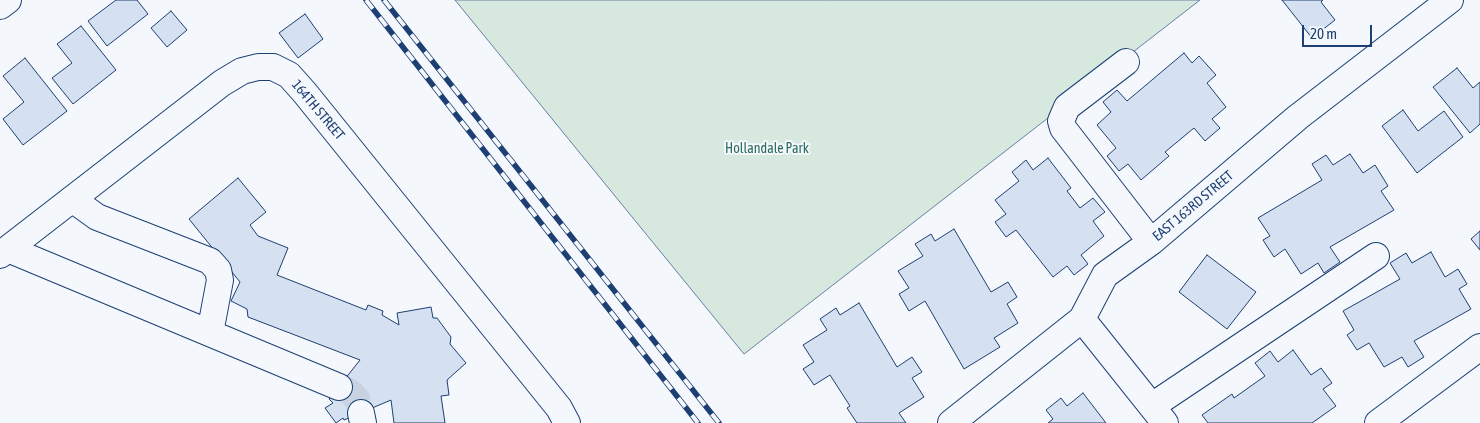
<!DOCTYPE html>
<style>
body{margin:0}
#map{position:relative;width:1480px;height:423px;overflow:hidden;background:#f4f7fb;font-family:"Asap Condensed",sans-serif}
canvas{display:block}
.scale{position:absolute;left:1302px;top:25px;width:70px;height:22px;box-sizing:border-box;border:2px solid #1d3f73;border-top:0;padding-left:6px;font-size:15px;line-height:18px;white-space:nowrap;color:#1d3f73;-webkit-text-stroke:4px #f4f7fb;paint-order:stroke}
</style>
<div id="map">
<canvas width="1480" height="423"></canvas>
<div class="scale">20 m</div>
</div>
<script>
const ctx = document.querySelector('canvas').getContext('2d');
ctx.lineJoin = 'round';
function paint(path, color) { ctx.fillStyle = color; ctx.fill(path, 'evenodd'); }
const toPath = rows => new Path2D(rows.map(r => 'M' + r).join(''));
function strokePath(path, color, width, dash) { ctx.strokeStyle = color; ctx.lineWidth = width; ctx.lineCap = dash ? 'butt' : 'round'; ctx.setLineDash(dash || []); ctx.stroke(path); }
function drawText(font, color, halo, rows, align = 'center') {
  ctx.font = font + ' "Asap Condensed",sans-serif'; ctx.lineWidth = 4; ctx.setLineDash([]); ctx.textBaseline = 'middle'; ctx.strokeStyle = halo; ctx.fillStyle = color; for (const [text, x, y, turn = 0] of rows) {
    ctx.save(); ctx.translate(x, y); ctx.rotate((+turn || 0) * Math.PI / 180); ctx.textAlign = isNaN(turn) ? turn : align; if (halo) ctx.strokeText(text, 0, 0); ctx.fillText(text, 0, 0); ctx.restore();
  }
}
const green = toPath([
 [455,0,1200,0,744,354,455,0]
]);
paint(green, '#d7e8df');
strokePath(green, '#687fa3', 1);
const building = toPath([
 [116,0,137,0,148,14,107,46,88,21,116,0],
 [1282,0,1323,0,1321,2,1335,20,1312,38,1282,0],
 [171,11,187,30,167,47,151,28,171,11],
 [305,14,323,39,298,58,279,33,305,14],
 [81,26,116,70,73,104,52,78,72,63,57,44,81,26],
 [1184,53,1192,63,1199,56,1216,75,1207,83,1226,107,1212,119,1220,128,1205,141,1194,128,1165,152,1169,156,1141,180,1128,164,1119,171,1107,156,1116,148,1097,125,1111,112,1103,102,1117,90,1127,101,1184,53],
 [25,58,67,111,23,145,3,119,24,102,3,76,25,58],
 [1457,68,1473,88,1480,82,1480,124,1470,133,1433,87,1457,68],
 [1403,110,1418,131,1444,111,1463,137,1417,173,1382,126,1403,110],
 [1350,154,1363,173,1375,165,1388,186,1381,191,1394,210,1330,247,1340,262,1324,273,1318,263,1301,274,1285,249,1274,257,1263,240,1270,236,1258,218,1322,180,1312,164,1326,155,1333,165,1350,154],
 [1048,158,1071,188,1067,191,1080,208,1093,198,1105,212,1093,221,1104,236,1081,255,1088,264,1074,275,1067,266,1053,277,1016,230,1006,237,995,222,1006,214,995,200,1019,181,1012,172,1026,160,1033,170,1048,158],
 [238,178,266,212,250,225,258,236,288,248,277,275,366,310,368,305,383,311,382,315,399,325,397,313,431,307,433,318,437,318,451,337,450,344,466,363,447,380,449,395,441,396,445,423,394,423,391,400,344,420,343,418,336,423,325,408,333,403,329,399,360,360,248,317,247,309,231,301,240,282,189,219,238,178],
 [954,229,991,292,1008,282,1017,297,1007,304,1018,323,994,338,1000,347,964,369,925,301,909,311,899,294,909,288,898,271,923,256,915,244,931,234,935,241,954,229],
 [1480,231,1480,250,1471,239,1480,231],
 [1431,252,1445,277,1458,269,1467,284,1459,289,1471,309,1414,341,1424,357,1408,367,1402,357,1384,367,1369,343,1357,350,1347,335,1354,330,1343,311,1400,279,1390,263,1406,253,1412,263,1431,252],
 [1207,255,1256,292,1227,329,1179,292,1207,255],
 [859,303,897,367,912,357,922,372,912,378,924,397,899,413,906,423,857,423,847,408,850,406,830,375,814,385,803,369,814,362,803,345,827,330,820,319,836,308,840,315,859,303],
 [1293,350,1311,375,1321,368,1332,383,1323,389,1336,406,1312,423,1208,423,1202,415,1232,394,1234,398,1265,376,1255,363,1270,351,1278,362,1293,350],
 [1083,393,1106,423,1048,423,1053,419,1046,410,1061,398,1067,406,1083,393]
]);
paint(building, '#d5e0f0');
strokePath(building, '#1d3f73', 1);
strokePath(toPath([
 [339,387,349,391,357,399,361,413]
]), '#c9d2e0', 26, [26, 13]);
const minor = toPath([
 [0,6,8,0],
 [1126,62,1067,107,1061,121,1063,128,1151,242],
 [72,199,97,217,210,261,218,270,220,280,210,333],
 [8,249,339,387],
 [0,255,222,83,242,71,258,67,273,67,289,75,305,93,559,408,567,423],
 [1082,319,1165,423],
 [1152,406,1376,256],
 [361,413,363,423],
 [951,423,1082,319,1105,275,1151,242,1298,117,1450,0],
 [1378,423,1480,347]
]);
strokePath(minor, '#1d3f73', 28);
strokePath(minor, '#f4f7fb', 26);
const rail = toPath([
 [366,0,698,423],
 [384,0,719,423]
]);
strokePath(rail, '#1d3f73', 5.5);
strokePath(rail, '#f4f7fb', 4, [11]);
drawText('14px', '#1d3f73', '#f4f7fb', [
 ["164TH STREET",318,110,50],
 ["EAST 163RD STREET",1193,206,-40]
]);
drawText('14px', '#2c6c60', '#f4f7fb', [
 ["Hollandale Park",767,149]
]);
</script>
